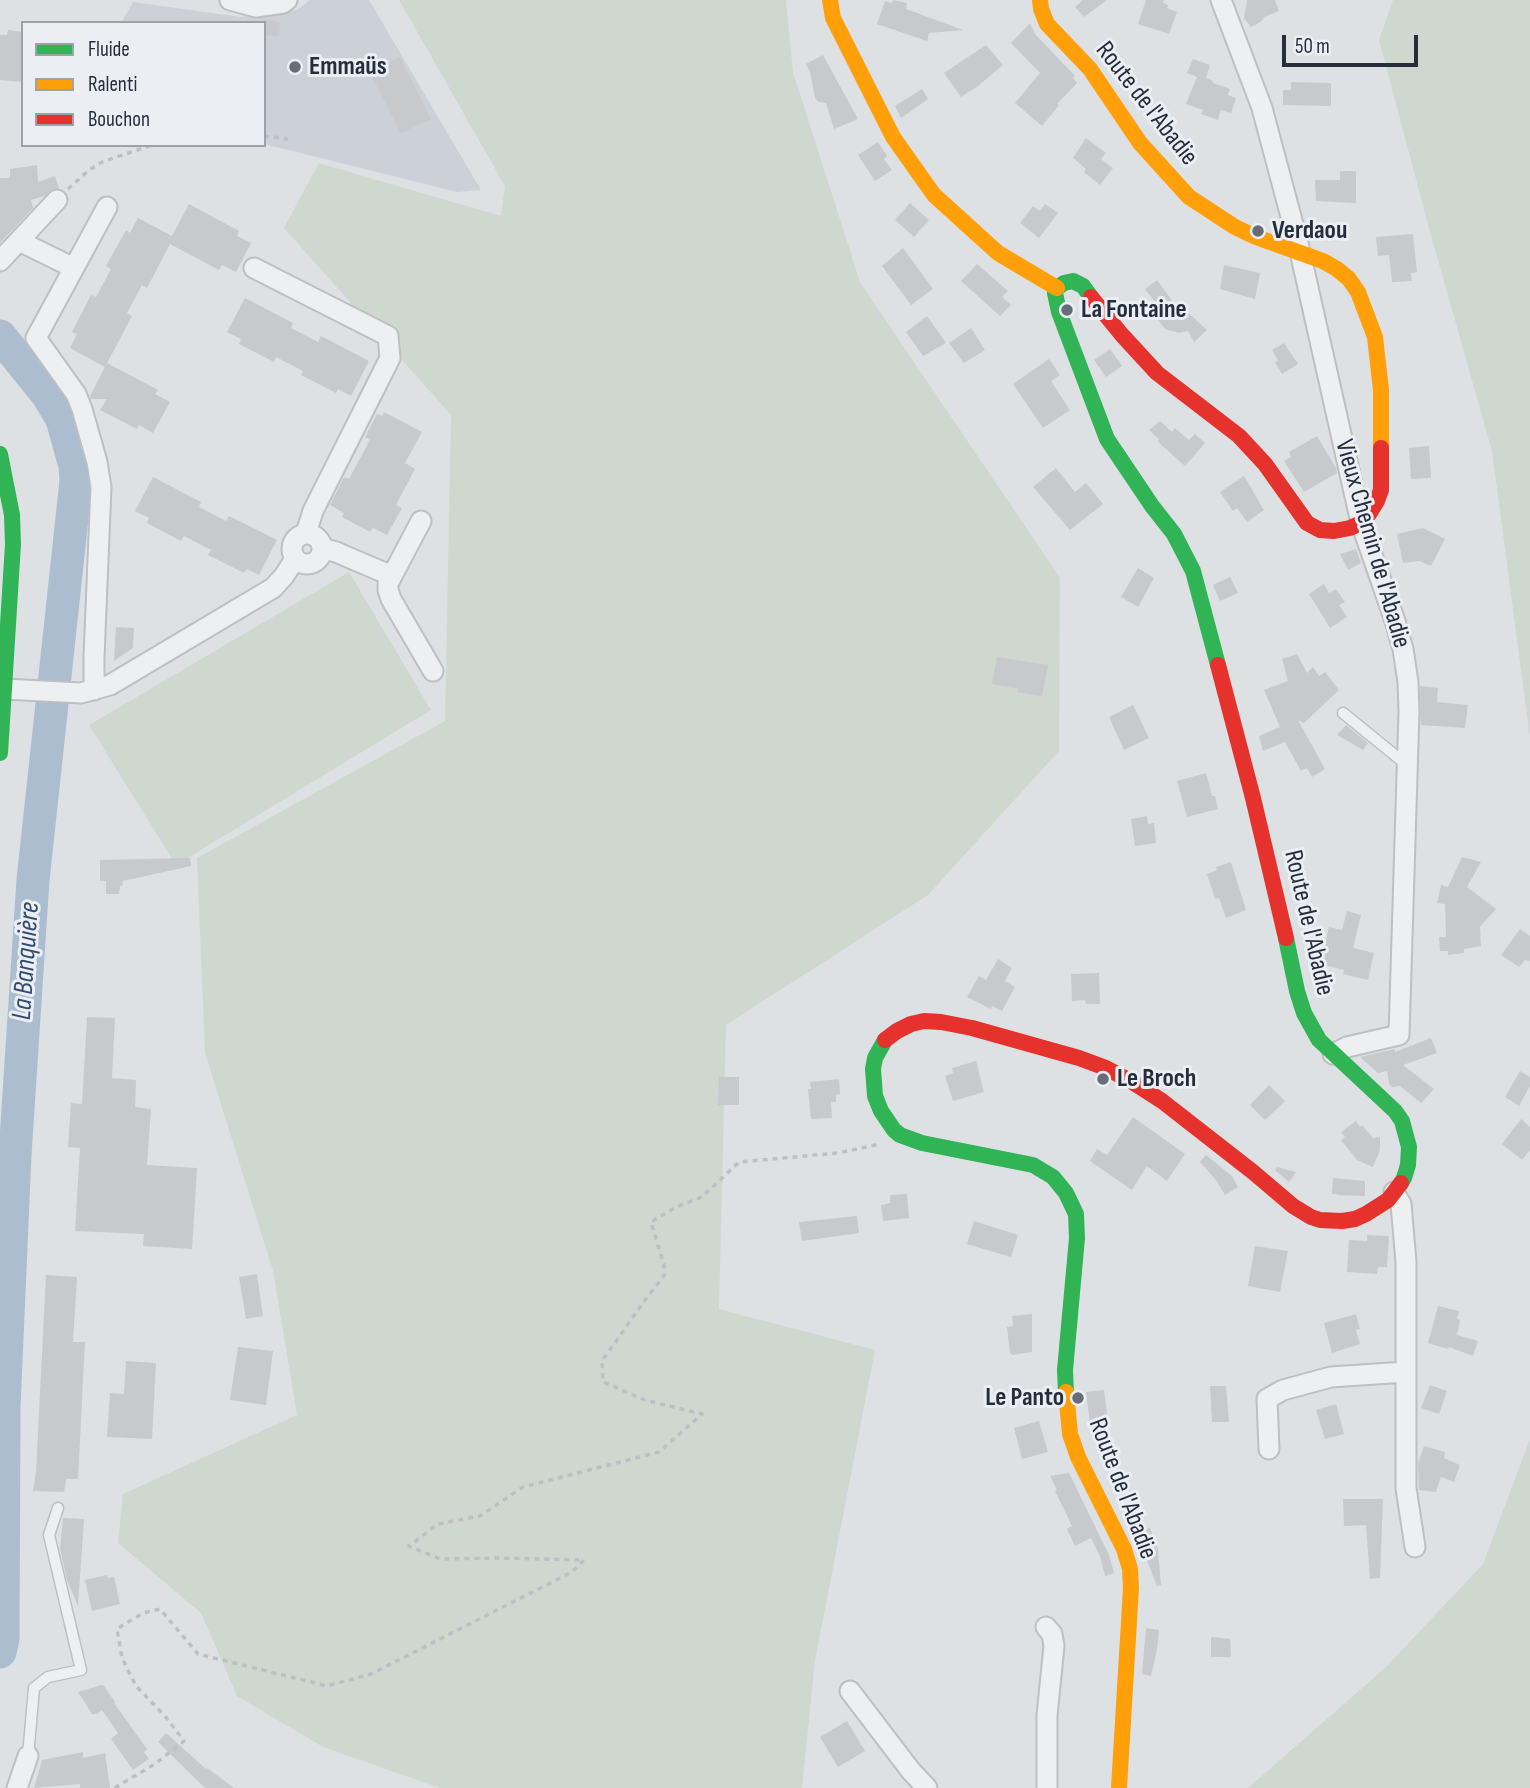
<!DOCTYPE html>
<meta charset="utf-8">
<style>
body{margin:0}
#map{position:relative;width:1530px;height:1788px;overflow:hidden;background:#dee1e4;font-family:"Sofia Sans Condensed",sans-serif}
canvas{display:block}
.legend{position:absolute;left:21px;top:21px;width:245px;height:126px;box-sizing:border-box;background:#ebeff4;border:2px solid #9ca2aa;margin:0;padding:9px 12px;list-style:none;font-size:21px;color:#262e3c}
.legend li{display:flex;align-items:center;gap:14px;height:35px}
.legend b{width:35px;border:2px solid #9ca2aa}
.scale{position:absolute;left:1282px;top:35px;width:136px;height:32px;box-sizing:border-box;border:4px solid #262e3c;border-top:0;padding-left:9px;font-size:21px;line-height:24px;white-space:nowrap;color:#262e3c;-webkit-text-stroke:5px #ebeff4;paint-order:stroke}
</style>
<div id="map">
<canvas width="1530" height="1788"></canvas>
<ul class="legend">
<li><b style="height:9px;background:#30b455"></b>Fluide</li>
<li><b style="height:9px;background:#ff9f0a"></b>Ralenti</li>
<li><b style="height:9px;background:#e5322d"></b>Bouchon</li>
</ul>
<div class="scale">50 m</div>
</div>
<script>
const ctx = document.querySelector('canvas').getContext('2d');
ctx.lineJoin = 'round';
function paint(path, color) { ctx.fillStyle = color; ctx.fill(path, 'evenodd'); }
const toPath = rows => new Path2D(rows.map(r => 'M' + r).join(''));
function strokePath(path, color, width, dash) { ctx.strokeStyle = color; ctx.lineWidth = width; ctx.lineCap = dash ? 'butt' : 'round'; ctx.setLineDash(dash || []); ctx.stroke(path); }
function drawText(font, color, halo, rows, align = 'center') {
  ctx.font = font + ' "Sofia Sans Condensed",sans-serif'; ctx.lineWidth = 6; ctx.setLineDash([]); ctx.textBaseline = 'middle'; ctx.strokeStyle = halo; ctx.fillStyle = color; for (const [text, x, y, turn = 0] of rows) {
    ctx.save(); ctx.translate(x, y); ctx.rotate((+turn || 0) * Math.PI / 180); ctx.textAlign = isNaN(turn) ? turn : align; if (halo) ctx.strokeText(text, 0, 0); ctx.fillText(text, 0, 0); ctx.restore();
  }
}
paint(toPath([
 [310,0,369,0,481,190,457,192,264,144,264,23,121,23,133,2,241,17,297,10]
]), '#ccd0d7');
paint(toPath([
 [399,0,786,0,793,72,860,282,1060,578,1059,751,928,895,726,1025,719,1309,875,1350,815,1661,802,1788,440,1788,323,1747,237,1696,201,1613,118,1543,123,1494,297,1415,273,1271,205,1053,197,858,445,721,451,415,284,228,319,163,501,216,505,186],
 [1393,0,1530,0,1530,738,1492,451,1430,232,1379,40],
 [349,572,431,710,176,865,89,725],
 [1530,1439,1530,1788,1248,1788,1386,1667,1483,1564]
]), '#cfd8cf');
strokePath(toPath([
 [0,336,47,394,62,419,75,466,76,481,33,880,15,1155,4,1407,3,1639,0,1652]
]), '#acbdcf', 33);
paint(toPath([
 [894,0,907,3,906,9,963,30,929,33,927,41,877,24,885,1,892,3],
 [1083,0,1107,0,1084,17,1075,7],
 [1146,0,1164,0,1163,3,1168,5,1167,8,1177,12,1169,34,1138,24],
 [1247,0,1275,0,1279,11,1264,17,1262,21,1251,27,1244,18],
 [264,20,280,22,279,36,264,35],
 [1030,23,1035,34,1075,76,1073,78,1077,83,1057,104,1059,105,1042,126,1015,103,1040,73,1011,43],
 [8,30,23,32,23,82,0,80,0,35,7,35],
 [986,45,1003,65,978,86,961,97,944,73],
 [823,55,858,119,834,129,826,103,819,102,815,98,810,72,806,64],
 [400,57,431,119,401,133,370,73],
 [1193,59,1210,65,1206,78,1213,81,1213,83,1230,89,1228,95,1236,98,1231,113,1221,110,1218,120,1201,114,1203,110,1186,104,1197,77,1187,73],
 [1291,82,1331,83,1331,106,1283,105,1283,90,1291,90],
 [922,89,928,99,901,118,895,106],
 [1086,138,1106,153,1101,159,1113,168,1100,185,1084,172,1086,169,1073,158],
 [878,142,887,156,884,159,892,170,875,181,858,155],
 [37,165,38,182,55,176,59,188,53,189,44,196,31,200,33,208,0,243,0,178,10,178,10,169],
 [1340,171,1356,171,1356,203,1316,201,1315,180,1340,180],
 [910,203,929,220,914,237,895,220],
 [189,204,239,231,237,236,251,243,236,272,222,265,219,270,170,244,147,288,142,285,127,313,132,316,105,367,70,348,77,334,72,332,91,295,96,297,111,269,106,266,126,230,130,233,138,218,172,236],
 [1045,204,1058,213,1039,238,1020,223,1033,206,1040,211],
 [1413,234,1417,272,1411,273,1412,281,1392,282,1389,255,1378,256,1376,237],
 [903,248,933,289,911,305,882,266],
 [977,264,1008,291,1002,297,1011,305,1000,316,961,281],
 [1224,265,1260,273,1255,299,1220,289],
 [1157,280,1173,302,1182,307,1207,330,1194,342,1188,331,1179,333,1165,329,1158,320,1155,308,1156,303,1145,289],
 [245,298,293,323,291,328,318,342,321,336,369,361,351,396,338,389,336,393,301,375,303,371,276,357,274,362,239,344,241,339,227,332],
 [927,316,946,343,923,356,906,332],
 [971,328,985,350,964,363,949,343],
 [1284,343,1298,364,1282,374,1275,363,1278,360,1272,350],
 [1110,349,1122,366,1106,377,1094,360],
 [1049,359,1060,375,1051,381,1070,410,1043,428,1013,384],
 [107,363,158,390,155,394,170,402,153,433,139,425,137,429,100,410,107,399,91,399,90,396],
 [384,412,422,432,405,463,415,469,396,505,402,508,387,535,373,528,370,532,342,517,344,513,330,505,344,477,349,479,370,440,365,437,377,414,382,416],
 [1160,421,1172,432,1175,428,1189,440,1195,434,1205,443,1185,466,1158,442,1159,439,1149,430],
 [1317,436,1336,468,1337,473,1304,492,1284,461,1291,457,1289,452],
 [1429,446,1431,478,1411,479,1409,448],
 [1056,468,1075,492,1086,483,1103,504,1070,530,1033,487],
 [1244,476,1264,510,1247,522,1237,508,1233,511,1220,492],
 [153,477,201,502,199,507,226,521,229,516,277,540,259,575,247,569,244,573,208,555,211,550,184,536,181,541,147,523,149,518,135,511],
 [1423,528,1445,539,1431,566,1419,561,1403,563,1397,534],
 [1356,549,1361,563,1348,570,1340,554],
 [1138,568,1154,578,1138,607,1121,597],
 [1230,577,1238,593,1220,601,1213,585],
 [1324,584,1329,593,1336,589,1345,602,1339,605,1347,617,1330,628,1309,594],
 [116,627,134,628,133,648,114,661],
 [1297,654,1307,673,1313,667,1319,676,1325,672,1339,690,1304,723,1298,720,1325,769,1312,777,1307,768,1301,771,1285,742,1263,751,1259,736,1280,727,1264,690,1288,681,1282,659],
 [997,657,1048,665,1042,696,1017,692,1018,689,992,684],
 [1420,686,1438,688,1437,702,1468,705,1465,728,1421,725],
 [1133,705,1149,738,1124,750,1109,717],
 [1346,725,1368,743,1363,750,1337,735],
 [1206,773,1212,796,1215,796,1218,809,1187,817,1177,781],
 [1147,816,1148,824,1154,823,1156,843,1135,846,1131,819],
 [1462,857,1481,862,1467,887,1496,909,1480,927,1481,946,1464,949,1464,953,1448,955,1448,951,1440,951,1439,937,1446,937,1445,904,1437,903,1441,885,1448,887],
 [190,858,191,866,123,881,122,886,120,886,119,894,106,894,106,881,100,881,100,860],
 [1231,862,1246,910,1226,918,1219,898,1215,899,1207,874,1217,870,1216,867],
 [1347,911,1361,915,1353,948,1374,953,1368,980,1343,974,1344,970,1320,964,1329,927,1342,930],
 [1520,929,1530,936,1530,961,1525,960,1519,967,1501,955],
 [998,959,1012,968,1005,981,1015,987,1002,1011,992,1006,991,1009,967,997,979,976,986,980],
 [1099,973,1100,1004,1086,1004,1085,1000,1072,1001,1071,974],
 [87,1017,115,1018,112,1078,136,1080,135,1107,151,1109,147,1165,197,1168,192,1249,143,1246,144,1234,75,1231,80,1148,68,1147,71,1103,82,1104],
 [1431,1038,1437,1053,1403,1065,1434,1089,1421,1103,1400,1086,1392,1087,1389,1084,1387,1071,1378,1073,1360,1057,1395,1049,1395,1052],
 [976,1061,984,1092,953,1101,945,1076,953,1073,952,1068],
 [1520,1071,1530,1077,1530,1086,1519,1106,1505,1097],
 [719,1077,739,1077,739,1105,718,1105],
 [839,1079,840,1094,836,1095,836,1102,831,1102,832,1118,811,1119,808,1089,811,1089,810,1082],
 [1269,1085,1285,1101,1265,1120,1250,1105],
 [1133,1117,1185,1154,1167,1181,1147,1166,1132,1190,1090,1161,1097,1149,1107,1155],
 [1521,1119,1530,1127,1530,1150,1522,1160,1502,1144],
 [1356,1121,1360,1127,1362,1125,1373,1138,1380,1137,1380,1150,1373,1167,1357,1160,1341,1140,1345,1137,1341,1132],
 [1206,1155,1232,1176,1238,1187,1225,1195,1216,1180,1200,1162],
 [1277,1167,1296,1172,1289,1182,1275,1170],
 [1333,1178,1365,1181,1365,1196,1337,1195,1337,1194,1332,1194],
 [907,1194,909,1218,883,1221,881,1205,890,1203,890,1195],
 [857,1216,859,1233,802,1241,799,1222],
 [974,1221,1018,1235,1011,1257,967,1244],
 [1367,1235,1389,1236,1387,1267,1378,1267,1377,1274,1347,1272,1349,1240,1367,1241],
 [1255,1246,1288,1251,1280,1292,1248,1286],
 [257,1274,263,1316,246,1319,239,1277],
 [46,1275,77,1277,73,1342,85,1342,78,1479,66,1479,64,1492,33,1491,36,1472],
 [1438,1306,1459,1311,1457,1319,1460,1320,1457,1335,1478,1341,1473,1356,1449,1347,1448,1349,1428,1343],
 [1032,1314,1032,1352,1012,1355,1010,1353,1007,1327,1013,1326,1012,1316],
 [1356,1314,1360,1329,1356,1330,1360,1344,1332,1353,1324,1323],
 [238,1347,273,1351,266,1405,230,1400],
 [126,1361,156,1363,152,1439,107,1437,110,1393,124,1394],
 [1430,1385,1447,1391,1439,1414,1421,1408],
 [1210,1386,1226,1386,1229,1422,1212,1422],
 [1104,1390,1110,1437,1092,1439,1086,1392],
 [1336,1404,1344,1434,1325,1439,1316,1410],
 [1039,1421,1048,1452,1022,1459,1014,1428],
 [1424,1446,1445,1452,1444,1458,1460,1465,1454,1482,1441,1477,1436,1492,1419,1490,1418,1463],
 [1069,1473,1109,1555,1114,1573,1105,1576,1100,1556,1091,1538,1075,1546,1067,1529,1072,1526,1055,1491,1057,1490,1050,1476],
 [1343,1499,1383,1499,1380,1578,1370,1579,1366,1525,1344,1526],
 [63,1518,84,1519,78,1606,67,1580,60,1549],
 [1150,1528,1158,1550,1161,1585,1157,1586,1136,1532],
 [107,1575,108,1578,114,1577,120,1604,92,1611,85,1580],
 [1146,1628,1159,1630,1157,1649,1151,1676,1142,1674],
 [1211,1637,1230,1639,1231,1657,1211,1657],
 [101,1685,104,1686,115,1702,114,1703,147,1749,144,1752,149,1759,133,1770,111,1739,118,1733,102,1710,97,1714,92,1714,78,1692],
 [847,1721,865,1751,838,1767,820,1737],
 [166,1733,206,1769,207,1768,234,1788,205,1788,158,1742],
 [83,1752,83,1758,105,1753,110,1788,80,1788,80,1784,34,1788,42,1760]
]), '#c7c9cc');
const lane = toPath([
 [1343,713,1407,765],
 [28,1756,34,1688,48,1677,81,1670,49,1535,58,1508]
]);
const street = toPath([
 [230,0,256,7,283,3,287,0],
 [1221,0,1262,108,1298,243,1361,523,1395,621,1403,649,1408,682,1409,711,1399,1035,1347,1047,1333,1054],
 [19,241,74,268],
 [0,261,57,200],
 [254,268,388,336,390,358,313,511,306,533],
 [421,521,392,576,388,584,388,590,391,599,433,671],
 '292 549a15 15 0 1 1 30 0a15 15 0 1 1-30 0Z',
 [322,548,336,552,392,576],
 [4,689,81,693,110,685,273,588,284,576,295,559],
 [94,690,94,657,101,487,97,462,82,409,76,394,36,338,107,207],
 [1394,1192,1401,1204,1406,1262,1406,1488,1415,1547],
 [1269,1449,1267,1399,1283,1390,1331,1377,1405,1372],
 [1046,1627,1052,1634,1054,1646,1047,1715,1047,1788],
 [850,1691,911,1771,927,1788],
 [17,1788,28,1756]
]);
strokePath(lane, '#bdbfc2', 13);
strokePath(street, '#bdbfc2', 23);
strokePath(toPath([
 [264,136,288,139],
 [68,189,89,170,102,162,152,145],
 [117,1788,116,1787,155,1764,184,1741,165,1716,136,1686,122,1658,117,1629,143,1613,160,1609,198,1654,327,1686,371,1674,572,1572,584,1560,499,1558,440,1559,409,1546,438,1524,480,1516,523,1487,659,1452,702,1414,645,1400,603,1382,602,1361,645,1300,664,1276,664,1265,651,1222,676,1207,702,1197,739,1162,838,1153,880,1144]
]), '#bdbfc4', 3.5, [5, 5]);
strokePath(lane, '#eeeff0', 10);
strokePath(street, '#eeeff0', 19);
strokePath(toPath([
 [1091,297,1083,286,1073,281,1064,283,1057,288,1055,293,1059,312,1107,439,1152,506,1174,534,1193,571,1218,665],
 [0,454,12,515,13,544,0,753],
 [1286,938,1297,991,1304,1013,1319,1040,1395,1111,1402,1121,1409,1147,1408,1165,1404,1178,1401,1183],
 [885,1040,875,1058,873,1069,875,1096,881,1111,894,1130,900,1135,922,1143,1033,1165,1053,1177,1066,1193,1076,1214,1077,1238,1065,1370,1066,1392]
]), '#30b455', 16);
strokePath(toPath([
 [830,0,833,18,893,137,934,195,998,253,1057,288],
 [1040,0,1041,9,1047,24,1090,69,1140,143,1189,197,1235,227,1256,237,1323,261,1337,269,1349,279,1358,292,1375,337,1381,390,1381,448],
 [1066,1392,1070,1434,1078,1457,1124,1549,1130,1569,1131,1588,1119,1788]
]), '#ff9f0a', 16);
strokePath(toPath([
 [1091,297,1122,335,1157,373,1239,436,1265,464,1307,523,1320,530,1334,531,1350,528,1361,523,1369,514,1377,501,1381,490,1381,448],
 [1218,665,1253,798,1286,938],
 [885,1040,897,1031,911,1024,924,1021,941,1022,972,1028,1079,1058,1106,1068,1134,1083,1162,1101,1253,1172,1293,1206,1311,1217,1320,1220,1342,1221,1355,1219,1366,1214,1388,1200,1401,1183]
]), '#e5322d', 16);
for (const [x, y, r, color] of [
 [295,67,7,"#666d77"],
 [1258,231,7,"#666d77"],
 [1067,310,7,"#666d77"],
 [1103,1079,7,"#666d77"],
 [1078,1398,7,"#666d77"]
]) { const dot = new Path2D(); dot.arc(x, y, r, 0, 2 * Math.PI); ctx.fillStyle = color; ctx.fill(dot); strokePath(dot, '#ebeff4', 2.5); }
drawText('bold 26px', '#262e3c', '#ebeff4', [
 ["Emmaüs",309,67],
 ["Verdaou",1272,231],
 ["La Fontaine",1081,310],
 ["Le Broch",1117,1079],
 ["Le Panto",1064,1398,"right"]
], 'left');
drawText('26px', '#262e3c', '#ebeff4', [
 ["Route de l'Abadie",1146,104,52],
 ["Vieux Chemin de l'Abadie",1372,544,74],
 ["Route de l'Abadie",1308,923,77],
 ["Route de l'Abadie",1122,1489,69]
]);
drawText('italic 28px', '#324b6f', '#ebeff4', [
 ["La Banquière",27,961,-86]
]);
</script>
